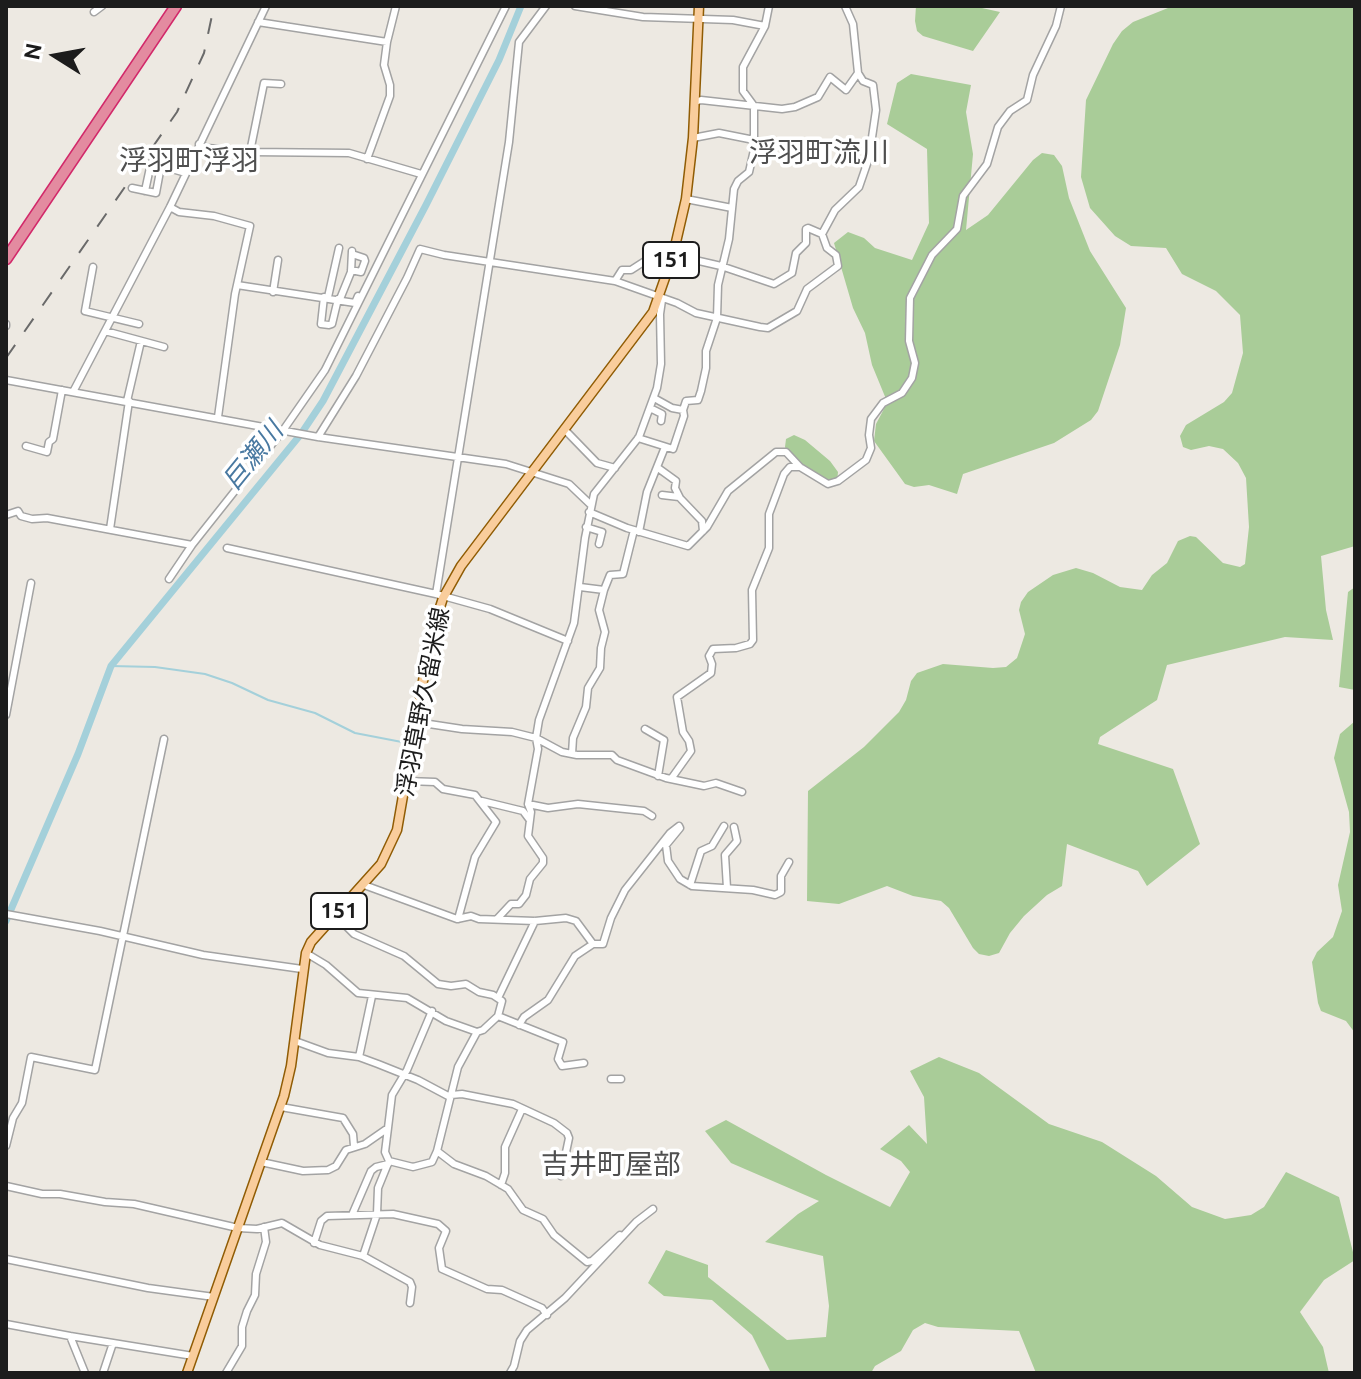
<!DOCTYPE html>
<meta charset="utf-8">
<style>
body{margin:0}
#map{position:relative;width:1361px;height:1379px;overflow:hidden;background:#ede9e2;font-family:Ubuntu,sans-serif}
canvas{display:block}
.frame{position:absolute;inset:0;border:8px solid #1c1c1c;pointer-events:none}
.north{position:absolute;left:16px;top:16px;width:80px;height:80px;-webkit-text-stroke:6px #fff;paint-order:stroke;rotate:281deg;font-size:22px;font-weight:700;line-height:32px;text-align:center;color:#1c1c1c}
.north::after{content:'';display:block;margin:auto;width:28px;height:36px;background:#1c1c1c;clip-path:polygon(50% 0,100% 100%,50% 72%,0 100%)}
</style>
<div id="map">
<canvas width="1361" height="1379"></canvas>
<div class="frame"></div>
<div class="north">N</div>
</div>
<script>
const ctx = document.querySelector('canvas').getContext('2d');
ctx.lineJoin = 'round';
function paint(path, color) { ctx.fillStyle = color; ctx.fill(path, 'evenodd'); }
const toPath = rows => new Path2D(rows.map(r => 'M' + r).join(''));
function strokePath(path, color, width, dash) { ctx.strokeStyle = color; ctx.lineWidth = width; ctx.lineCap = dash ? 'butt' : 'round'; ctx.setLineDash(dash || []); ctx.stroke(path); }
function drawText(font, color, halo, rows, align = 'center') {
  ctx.font = font + ' Ubuntu,"Noto Sans JP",sans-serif'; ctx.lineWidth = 7; ctx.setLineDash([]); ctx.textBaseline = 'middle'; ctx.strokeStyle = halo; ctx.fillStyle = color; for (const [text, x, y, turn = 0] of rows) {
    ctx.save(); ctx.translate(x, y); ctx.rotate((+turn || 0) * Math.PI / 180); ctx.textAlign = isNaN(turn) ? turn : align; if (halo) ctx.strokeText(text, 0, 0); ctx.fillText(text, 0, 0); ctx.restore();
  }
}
paint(toPath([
 [916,6,973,6,1000,12,973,51,923,36,917,31,915,21],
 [1173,6,1355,6,1355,546,1321,556,1326,610,1333,640,1285,637,1167,665,1157,700,1100,737,1098,744,1173,769,1200,844,1147,886,1138,871,1067,844,1062,886,1047,895,1024,916,1010,933,999,953,989,956,979,954,973,948,949,908,941,901,913,896,887,886,839,904,807,901,808,791,864,747,899,712,906,700,911,681,917,673,943,664,993,668,1006,667,1017,658,1025,634,1019,610,1021,602,1028,592,1053,575,1076,568,1093,573,1120,587,1142,590,1152,575,1167,563,1178,541,1190,536,1196,537,1223,563,1240,567,1245,564,1249,527,1246,478,1238,463,1223,449,1209,446,1191,450,1183,447,1180,436,1186,425,1224,402,1232,393,1243,353,1240,315,1216,291,1182,274,1166,248,1131,246,1115,236,1090,208,1081,177,1086,100,1113,44,1122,31,1133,22],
 [911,74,971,85,966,112,973,154,966,230,988,215,1033,160,1042,153,1054,155,1062,166,1069,198,1090,251,1126,308,1120,345,1098,411,1091,420,1054,443,963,474,957,494,929,485,914,487,905,484,874,441,876,424,885,407,886,399,872,365,865,333,853,308,834,243,848,232,864,238,875,248,912,260,929,223,927,149,887,124,897,83],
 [794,435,805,440,830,461,838,472,837,482,819,479,789,458,785,447,786,439],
 [1355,587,1355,690,1339,687,1348,592],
 [1355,721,1355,1033,1346,1021,1321,1011,1318,1003,1312,962,1317,952,1333,937,1342,911,1338,885,1350,832,1349,812,1334,758,1340,734],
 [939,1057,979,1073,1049,1124,1102,1142,1156,1176,1192,1207,1225,1219,1251,1215,1264,1207,1286,1172,1339,1197,1355,1260,1324,1280,1300,1312,1323,1347,1329,1373,1036,1373,1019,1331,938,1327,925,1323,913,1330,901,1351,875,1366,871,1373,771,1373,752,1335,712,1300,664,1296,648,1283,666,1250,708,1265,708,1277,787,1340,826,1337,829,1306,823,1256,765,1242,798,1214,819,1201,731,1163,705,1131,726,1120,826,1175,890,1207,910,1172,901,1161,880,1149,909,1125,927,1144,924,1097,910,1071]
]), '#a9cc98');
strokePath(toPath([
 [111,666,155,667,205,674,232,683,268,700,315,713,355,733,407,743]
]), '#a4d0da', 2);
strokePath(toPath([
 [6,921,78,754,111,666,301,434,323,401,426,205,499,60,521,6]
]), '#a4d0da', 7);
const minor = toPath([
 [546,6,519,42,509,142,436,594,490,609,568,641],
 [575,6,643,17,733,20,765,26],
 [845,6,853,24,858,73],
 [94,12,102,6],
 [258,22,387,42,396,6],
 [693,138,719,133,754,140],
 [199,144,207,148,252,152,349,153,421,174],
 [250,152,264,83,281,84],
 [367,159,390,96,390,85,384,65,387,42],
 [132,188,156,193,161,166],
 [145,191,151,163,186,173],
 [686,199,732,208],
 [170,207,179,212,214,216,250,226,235,294,218,417],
 [93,267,85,311,139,324],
 [351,270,361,272,365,261,364,258,352,254],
 [615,281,622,270,631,270,645,261,673,255,721,266,774,284,792,273,796,253,806,243,806,229,808,228,822,234],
 [237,285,355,303,358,296],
 [273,292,278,260],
 [324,297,321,324,329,325,332,324,338,299],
 [328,297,339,248],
 [340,299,351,272,352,251],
 [6,324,6,326],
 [105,331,164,347],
 [6,380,318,437,506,464,569,484,591,505],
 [73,392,170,207,266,6],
 [654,398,672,408,683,410,686,401,698,400,701,391,706,368,706,351,717,318,718,285,729,239,734,189,738,181,749,172,754,150,754,106,743,91,743,67,765,26,769,6],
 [127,401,141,341],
 [650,408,662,414,661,421],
 [565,430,597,463,615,468],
 [318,437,356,376,407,278,420,249,444,255,615,281,677,303,696,313,760,327,768,328,797,311,807,289,838,266,836,255,827,248,822,234,835,210,859,187,869,158,876,110,873,85,863,81,858,73,846,90,830,77,818,97,795,107,782,109,701,100,695,102],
 [638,438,673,449,684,416,683,410],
 [26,446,47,452,49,442,53,439,62,390],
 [658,468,676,481,675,488,680,498,702,521,703,531],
 [662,495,679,497],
 [589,512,627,528,688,546,707,527,728,491,776,452,786,452,800,467,828,484,838,481,866,460,871,448,869,435,871,419,883,403,902,393,912,378,915,363,909,341,910,298,932,255,957,229,963,196,987,164,998,127,1010,111,1027,100,1033,75,1056,26,1061,6],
 [6,515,18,511,21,516,32,519,47,518,192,545],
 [586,527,602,532,599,544],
 [110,529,129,401],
 [639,532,647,492,665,447],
 [227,548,436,594],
 [169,579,192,545,284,429,325,370,506,6],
 [604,590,610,575,623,574,634,530],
 [6,715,31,583],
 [416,722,462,729,512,732,536,738,562,752,577,755,612,755,617,760,666,778,704,786,716,783,742,792],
 [645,729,664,740,658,776],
 [572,754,573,738,586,707,588,688,600,668,601,648,605,632,599,610,604,590,580,587],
 [671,779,691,751,689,741,683,732,677,697,711,673,712,664,709,656,713,649,736,648,750,644,753,640,752,590,769,548,769,514,784,474,790,467,800,467],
 [407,781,435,782,443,789,475,795,496,822,475,857,458,919],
 [482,801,523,811,529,819],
 [528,804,548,808,578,804,644,811,652,816],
 [364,885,457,919,471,916,479,919,535,921,566,918,576,921,593,944,603,944,611,918,625,890,670,833,679,826,680,828,666,845,668,861,680,879,692,886,753,890,775,895,781,892,781,876,789,862],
 [690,885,701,851,712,846,724,826],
 [727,888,725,855,737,841,734,827],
 [6,914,100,931,203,955,302,969],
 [335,915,354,934,404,956,438,984,451,986,466,984,479,992,493,995,502,1001,498,1016,483,1030,477,1032,458,1067,437,1151,454,1164,486,1176,508,1189,523,1210,543,1219,554,1235,587,1262,592,1261,620,1235,623,1236],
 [497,919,511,904,519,904,526,895,530,879,543,863,543,858,528,836,531,812,528,804,538,749,536,738,539,720,574,623,585,538,594,494,639,437,657,388,661,364,660,314,662,300,658,296],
 [306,953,326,965,358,993,407,998,446,1021,477,1032],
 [498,998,535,921],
 [498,1016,563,1042,558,1059,562,1066,584,1063],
 [519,1025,524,1017,548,1000,575,956,593,944],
 [295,1041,328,1053,359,1057,378,1064,418,1080,450,1097],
 [359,1057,372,996],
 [611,1079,621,1079],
 [451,1095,462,1094,513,1104,554,1123,567,1133,569,1138,561,1176],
 [281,1107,343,1118,353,1134,354,1146],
 [6,1146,13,1118,22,1103,31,1057,95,1070,164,739],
 [389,1161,413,1167,432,1162,437,1151],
 [261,1162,303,1171,328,1170,336,1166,346,1150,365,1144,388,1128,392,1095,407,1070,432,1011],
 [501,1185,505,1173,505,1147,522,1109],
 [6,1186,42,1194,60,1194,105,1202,134,1204,238,1228,257,1229,282,1223,320,1245,363,1256,377,1214,378,1188,389,1161,385,1152,388,1128],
 [352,1215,371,1171,376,1167,388,1164],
 [314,1243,321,1221,327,1216,393,1214,438,1224,446,1231,439,1248,442,1269,487,1289,502,1290,542,1308,547,1315],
 [363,1256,410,1282,412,1287,410,1303],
 [6,1259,148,1288,214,1297],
 [6,1324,70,1336,85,1373],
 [70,1336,193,1356],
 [103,1373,113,1343],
 [226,1373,242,1346,242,1327,247,1311,255,1295,256,1274,266,1242,264,1227],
 [510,1373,514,1366,520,1341,527,1330,565,1298,636,1222,653,1209]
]);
const major = toPath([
 [187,1373,284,1096,291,1066,306,953,311,942,381,864,397,830,431,635,443,598,461,566,653,312,673,255,686,199,693,138,699,6]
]);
const highway = toPath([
 [6,259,176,6]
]);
strokePath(minor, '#a3a3a3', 9);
strokePath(major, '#905c04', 11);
strokePath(highway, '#d2296a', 13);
strokePath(minor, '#fff', 6);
strokePath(major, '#f9cd9c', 8);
strokePath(highway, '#e38ba0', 10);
strokePath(toPath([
 [6,358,177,112,204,53,214,6]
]), '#6a6a6a', 2, [16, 16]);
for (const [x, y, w] of [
 [671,260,56],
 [339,911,56]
]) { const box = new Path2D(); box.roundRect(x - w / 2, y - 18, w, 36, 6); ctx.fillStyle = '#fff'; ctx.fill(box); strokePath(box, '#1c1c1c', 2); }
drawText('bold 22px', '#1c1c1c', null, [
 ["151",671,260],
 ["151",339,911]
]);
drawText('24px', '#1c1c1c', '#fff', [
 ["浮羽草野久留米線",423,702,-79]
]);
drawText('italic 26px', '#4979a1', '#fff', [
 ["巨瀬川",253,456,-51]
]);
drawText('28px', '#4f4f4f', '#fff', [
 ["浮羽町流川",819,153],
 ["浮羽町浮羽",189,161],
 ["吉井町屋部",611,1165]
]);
</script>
